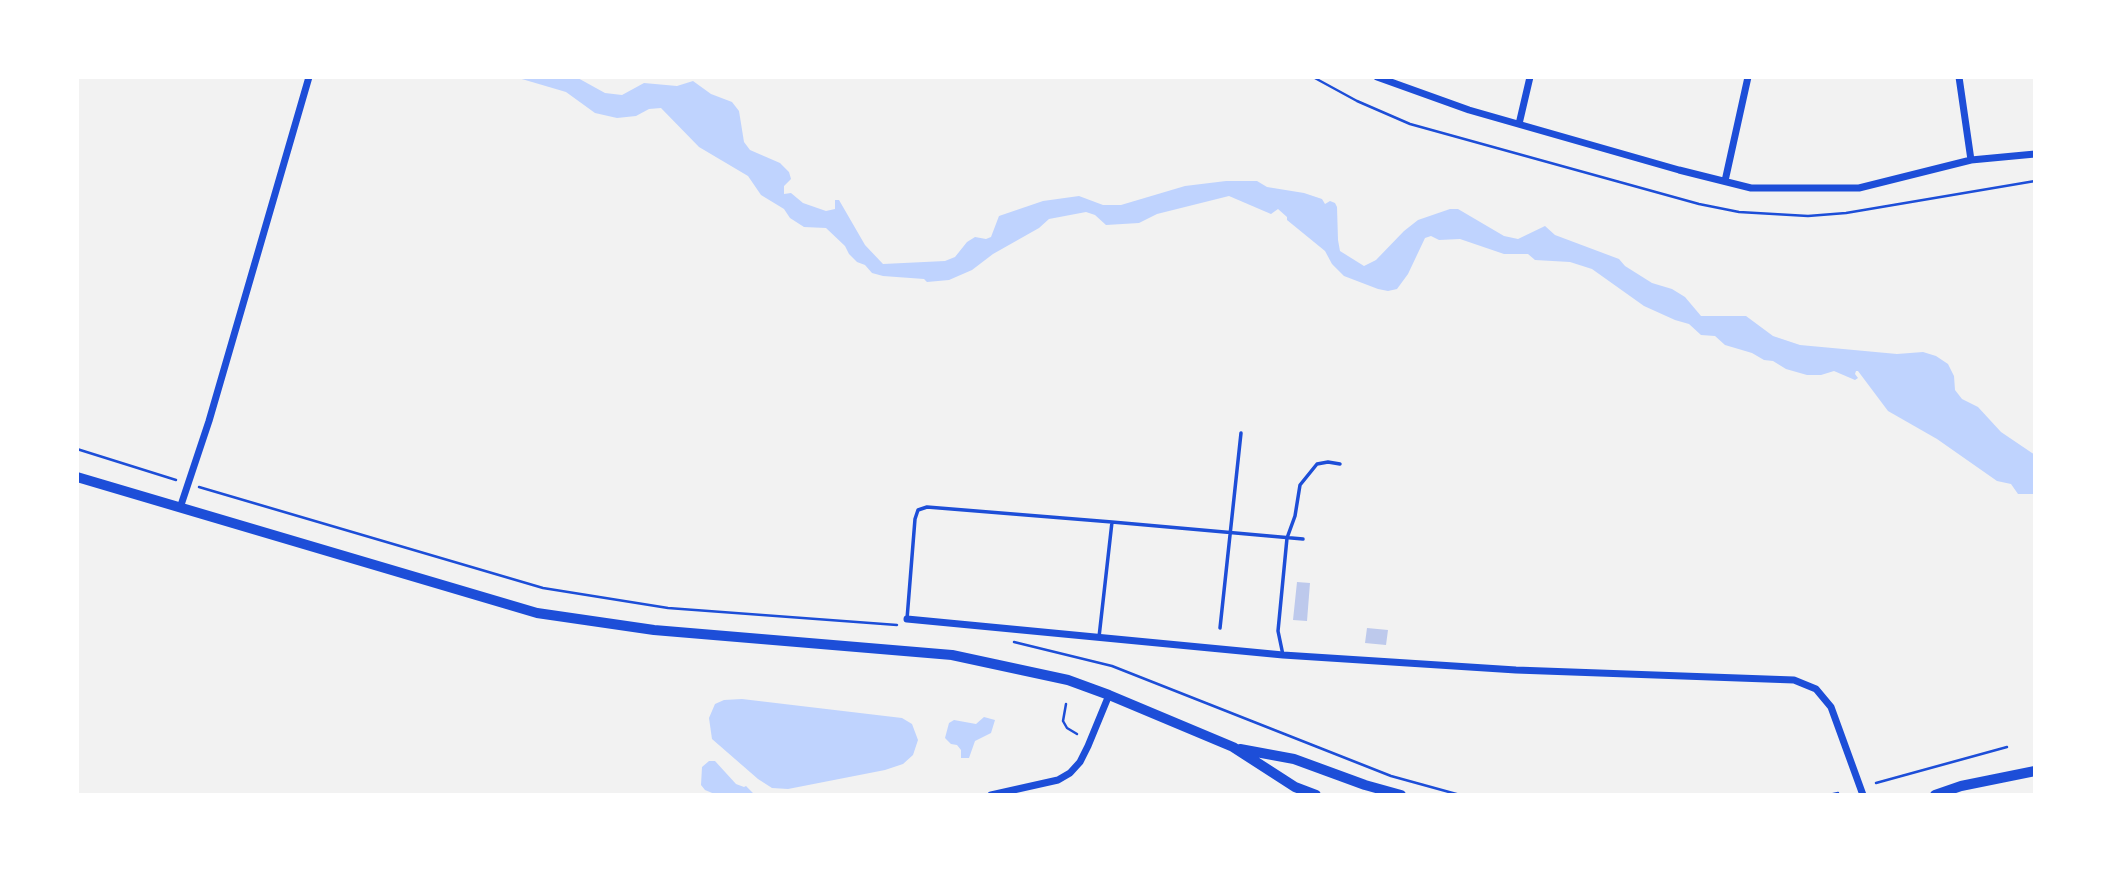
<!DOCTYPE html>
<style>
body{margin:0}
#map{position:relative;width:2112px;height:872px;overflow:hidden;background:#f2f2f2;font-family:Georgia,serif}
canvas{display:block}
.frame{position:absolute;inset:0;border:79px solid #fff;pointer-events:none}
</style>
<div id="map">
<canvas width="2112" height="872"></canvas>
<div class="frame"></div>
</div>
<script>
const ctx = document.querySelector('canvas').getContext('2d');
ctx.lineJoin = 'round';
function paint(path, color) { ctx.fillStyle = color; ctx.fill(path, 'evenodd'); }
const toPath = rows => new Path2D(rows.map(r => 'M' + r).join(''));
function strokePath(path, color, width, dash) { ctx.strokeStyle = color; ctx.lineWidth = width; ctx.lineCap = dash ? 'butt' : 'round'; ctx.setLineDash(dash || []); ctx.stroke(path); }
paint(toPath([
 [515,77,576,77,605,93,622,95,644,83,677,86,693,81,711,94,732,102,739,111,744,142,750,150,780,163,789,172,791,179,784,186,784,194,791,193,803,203,826,211,835,209,835,200,839,200,865,245,883,264,945,261,955,257,967,242,975,237,986,239,991,237,999,216,1043,201,1079,196,1103,205,1121,205,1185,186,1226,181,1257,181,1267,187,1304,193,1322,199,1325,204,1330,201,1335,203,1337,207,1338,240,1340,251,1364,266,1376,260,1404,231,1418,220,1450,209,1458,209,1504,236,1518,239,1545,226,1555,235,1619,259,1625,266,1652,283,1672,289,1685,297,1701,316,1746,316,1773,336,1800,345,1897,354,1923,352,1936,356,1948,364,1954,376,1955,390,1962,399,1978,407,2001,432,2035,455,2035,494,2018,494,2011,484,1997,481,1937,439,1888,411,1858,371,1856,371,1855,374,1858,378,1855,380,1834,371,1821,375,1807,375,1786,369,1773,361,1764,360,1752,353,1725,345,1715,336,1701,335,1689,324,1675,320,1644,306,1592,269,1570,262,1535,260,1528,254,1504,254,1460,239,1439,240,1431,236,1425,238,1408,274,1397,289,1388,291,1378,289,1344,276,1332,264,1325,251,1287,220,1287,217,1278,209,1271,214,1229,196,1157,214,1139,223,1106,225,1095,215,1086,212,1049,219,1039,228,993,254,972,270,949,280,927,282,924,279,883,276,872,273,865,265,857,262,849,254,845,246,826,228,804,227,790,218,784,209,761,195,748,176,699,147,661,108,649,109,636,116,617,118,595,113,566,92],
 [742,699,902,718,912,724,918,740,913,755,903,764,885,770,788,789,772,788,758,779,712,739,709,718,715,704,724,700],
 [984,717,995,720,991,733,975,741,969,758,961,758,961,750,957,745,951,744,945,738,949,723,954,720,976,724],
 [709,761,715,761,736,784,744,787,746,786,753,793,752,795,717,795,705,790,701,785,702,767]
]), '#bfd3fe');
paint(toPath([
 [1297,582,1310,583,1307,621,1293,620],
 [1367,628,1388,630,1386,645,1365,643]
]), '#bdc9ec');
strokePath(toPath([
 [1313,77,1357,101,1410,124,1699,204,1739,212,1808,216,1846,213,2035,181],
 [77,449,176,480],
 [199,487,543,588,668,608,897,625],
 [1014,642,1112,666,1391,776,1460,795],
 [1066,704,1063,721,1067,728,1077,734],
 [1876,783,2007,747],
 [1829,795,1838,793]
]), '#1d4ed8', 2.5);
strokePath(toPath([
 [1112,522,1303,539],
 [907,619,915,519,918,510,927,507,1112,522,1099,637],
 [1220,628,1241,433],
 [1283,655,1278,631,1287,538,1295,516,1300,485,1317,464,1328,462,1340,464]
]), '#1d4ed8', 3.5);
strokePath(toPath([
 [1377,77,1469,110,1679,170,1751,188,1859,188,1971,160,2035,154],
 [1959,77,1971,160],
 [1519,124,1530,77],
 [1725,181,1748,77],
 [180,508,209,421,309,77],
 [907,619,1283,655,1516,670,1794,680,1816,689,1831,707,1863,795],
 [991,795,1058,780,1070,773,1080,762,1088,746,1109,695]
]), '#1d4ed8', 7);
strokePath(toPath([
 [77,477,537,613,654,630,952,655,1068,680,1109,695,1233,747,1295,787,1316,795],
 [1240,749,1294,759,1365,785,1401,795],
 [1935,795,1961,786,2035,771]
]), '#1d4ed8', 10);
</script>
